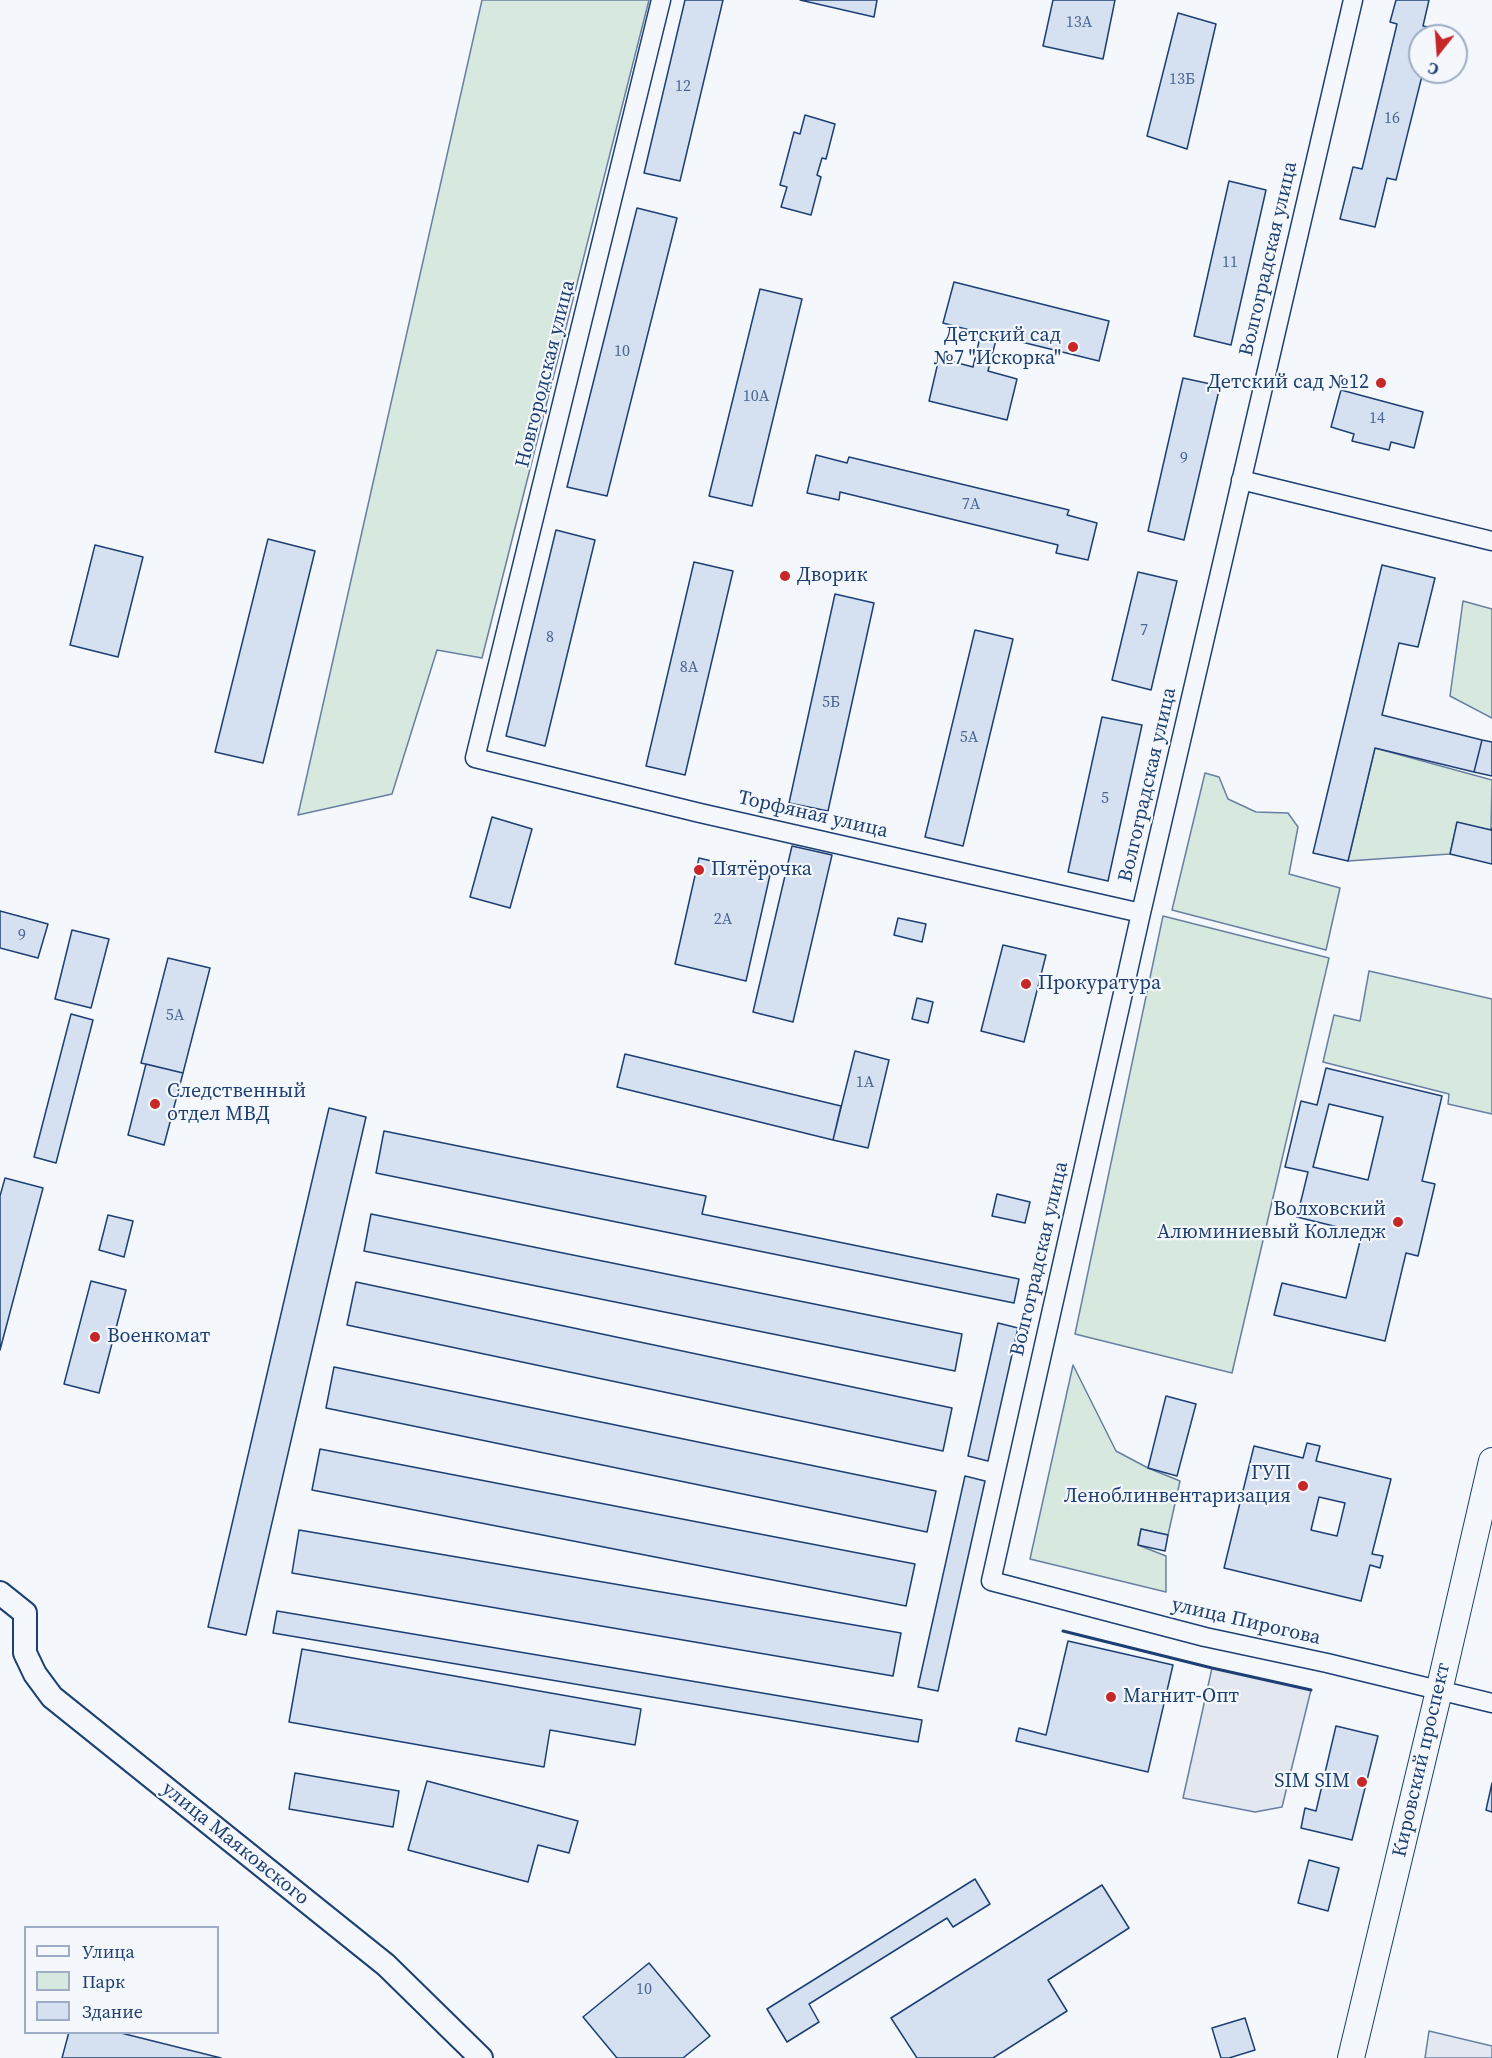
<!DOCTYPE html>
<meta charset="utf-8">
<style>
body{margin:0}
#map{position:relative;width:1492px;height:2058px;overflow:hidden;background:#f4f7fb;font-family:"Source Serif 4",serif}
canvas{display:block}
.legend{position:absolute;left:24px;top:1926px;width:195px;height:108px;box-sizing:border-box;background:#f4f7fb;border:2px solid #9eadc5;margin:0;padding:8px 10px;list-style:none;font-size:18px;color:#1d3f73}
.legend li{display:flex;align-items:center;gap:12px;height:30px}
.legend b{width:30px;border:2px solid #9eadc5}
.north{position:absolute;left:1408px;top:24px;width:60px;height:60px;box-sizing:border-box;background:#f4f7fb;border:2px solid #9eadc5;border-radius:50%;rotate:197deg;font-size:16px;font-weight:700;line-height:24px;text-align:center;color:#1d3f73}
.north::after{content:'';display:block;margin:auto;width:21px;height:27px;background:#c62828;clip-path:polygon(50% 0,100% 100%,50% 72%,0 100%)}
</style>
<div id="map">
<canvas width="1492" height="2058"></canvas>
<ul class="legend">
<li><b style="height:8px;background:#f4f7fb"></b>Улица</li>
<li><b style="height:16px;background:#d7e8df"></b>Парк</li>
<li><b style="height:16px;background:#d5e0f0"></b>Здание</li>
</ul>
<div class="north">С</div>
</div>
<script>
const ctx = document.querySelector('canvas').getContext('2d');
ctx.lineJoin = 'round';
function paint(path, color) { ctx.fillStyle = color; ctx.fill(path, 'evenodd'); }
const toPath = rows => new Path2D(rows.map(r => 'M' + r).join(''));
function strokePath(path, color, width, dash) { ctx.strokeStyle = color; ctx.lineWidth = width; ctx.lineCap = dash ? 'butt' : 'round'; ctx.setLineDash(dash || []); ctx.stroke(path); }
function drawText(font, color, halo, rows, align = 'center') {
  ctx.font = font + ' "Source Serif 4",serif'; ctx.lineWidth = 4.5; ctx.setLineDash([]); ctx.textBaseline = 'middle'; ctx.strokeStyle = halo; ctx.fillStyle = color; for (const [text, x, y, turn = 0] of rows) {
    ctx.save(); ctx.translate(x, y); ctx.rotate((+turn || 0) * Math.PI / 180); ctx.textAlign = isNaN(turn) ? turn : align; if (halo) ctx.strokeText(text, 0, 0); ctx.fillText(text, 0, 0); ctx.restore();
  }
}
const green = toPath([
 [482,0,649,0,482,658,437,650,392,794,298,815,482,0],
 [1463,601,1492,609,1492,718,1450,696,1463,601],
 [1375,748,1492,780,1491,830,1457,823,1450,854,1348,861,1375,748],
 [1205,773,1219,777,1228,799,1256,812,1288,813,1298,827,1289,874,1340,888,1326,950,1172,910,1205,773],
 [1163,916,1329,958,1232,1373,1075,1334,1163,916],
 [1369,971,1492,999,1492,1114,1448,1104,1449,1094,1323,1062,1334,1015,1360,1021,1369,971],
 [1073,1365,1116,1451,1148,1468,1180,1481,1168,1535,1141,1529,1138,1545,1166,1556,1166,1592,1030,1559,1073,1365]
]);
paint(green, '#d7e8df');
strokePath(green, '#687fa3', 1.5);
const parking = toPath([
 [1212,1668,1311,1690,1282,1807,1255,1812,1183,1798,1212,1668],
 [1429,2031,1492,2046,1492,2058,1425,2058,1429,2031]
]);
paint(parking, '#e3e8f0');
strokePath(parking, '#687fa3', 1.5);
const building = toPath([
 [685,0,723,0,680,181,644,173,685,0],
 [800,0,877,0,874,17,800,0],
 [1053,0,1115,0,1103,59,1043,46,1053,0],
 [1396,0,1429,0,1423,26,1433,28,1431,36,1420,36,1420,72,1423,72,1396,180,1387,178,1375,227,1340,219,1353,167,1362,169,1397,24,1390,22,1396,0],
 [1178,13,1216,24,1187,149,1147,136,1178,13],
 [805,115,835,124,826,159,822,158,817,175,821,177,811,215,781,207,787,187,780,185,794,132,800,134,805,115],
 [1229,181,1266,190,1231,345,1194,336,1229,181],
 [637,208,677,218,607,496,567,487,637,208],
 [954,282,1109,321,1099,361,997,336,988,371,1017,379,1007,420,929,401,939,358,973,367,981,333,943,323,954,282],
 [760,289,802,299,752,506,709,496,760,289],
 [1183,378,1220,386,1184,540,1148,531,1183,378],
 [1341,390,1423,412,1414,448,1391,442,1389,450,1352,441,1354,434,1331,427,1341,390],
 [816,455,847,463,849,457,1069,510,1067,515,1097,523,1088,560,1056,553,1058,545,840,492,839,500,807,493,816,455],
 [556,530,595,540,545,746,506,736,556,530],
 [268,539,315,551,263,763,215,752,268,539],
 [95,545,143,557,118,657,70,645,95,545],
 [694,562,733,571,685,775,646,766,694,562],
 [1382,565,1435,578,1418,647,1399,643,1382,715,1482,740,1474,772,1375,748,1348,861,1313,853,1382,565],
 [1138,572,1177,581,1151,690,1112,680,1138,572],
 [835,594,874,603,828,811,789,803,835,594],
 [975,630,1013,639,963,846,925,837,975,630],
 [1102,717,1142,725,1108,881,1068,872,1102,717],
 [1482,740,1492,742,1492,776,1474,772,1482,740],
 [492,817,532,829,510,908,470,897,492,817],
 [1457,822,1491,830,1492,828,1492,864,1450,854,1457,822],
 [792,846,832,855,793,1022,753,1012,792,846],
 [699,858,770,875,746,981,675,964,699,858],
 [0,911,48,924,38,958,0,948,0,911],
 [898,918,926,924,922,942,894,935,898,918],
 [72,930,109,939,91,1008,55,999,72,930],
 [1003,945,1046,955,1024,1042,981,1031,1003,945],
 [168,958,210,968,183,1073,141,1063,168,958],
 [917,998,933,1002,928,1023,912,1019,917,998],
 [71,1014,93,1020,56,1163,34,1157,71,1014],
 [855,1051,889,1060,868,1148,833,1140,855,1051],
 [625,1054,841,1106,833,1140,617,1087,625,1054],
 [146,1064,183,1073,164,1145,128,1135,146,1064],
 [1326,1068,1442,1096,1422,1181,1435,1184,1418,1256,1406,1253,1385,1341,1274,1315,1282,1283,1346,1298,1362,1233,1297,1217,1308,1172,1285,1167,1301,1101,1317,1105,1326,1068],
 [1329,1104,1383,1117,1368,1180,1313,1167,1329,1104],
 [329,1108,366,1117,246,1635,208,1627,329,1108],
 [384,1131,706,1196,702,1214,1019,1279,1014,1303,376,1173,384,1131],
 [5,1178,43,1188,0,1350,0,1196,5,1178],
 [997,1194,1030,1202,1025,1223,992,1216,997,1194],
 [371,1214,962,1334,955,1371,364,1251,371,1214],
 [108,1215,133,1221,124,1257,99,1250,108,1215],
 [91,1281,126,1290,99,1393,64,1384,91,1281],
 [356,1282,952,1408,943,1451,347,1325,356,1282],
 [998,1323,1018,1328,988,1461,968,1456,998,1323],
 [334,1367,936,1491,927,1532,326,1408,334,1367],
 [1166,1396,1196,1404,1177,1476,1148,1468,1166,1396],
 [1307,1443,1320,1446,1316,1461,1391,1479,1372,1554,1383,1556,1380,1568,1370,1565,1361,1601,1224,1568,1254,1446,1303,1458,1307,1443],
 [1319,1497,1345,1503,1337,1536,1311,1530,1319,1497],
 [320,1449,915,1564,906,1606,312,1490,320,1449],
 [965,1476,985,1481,938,1691,918,1687,965,1476],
 [1141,1529,1168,1535,1165,1551,1138,1545,1141,1529],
 [299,1530,901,1633,893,1676,292,1573,299,1530],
 [277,1611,922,1720,918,1742,273,1633,277,1611],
 [1068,1641,1173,1665,1148,1772,1016,1741,1019,1728,1046,1735,1068,1641],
 [302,1649,641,1709,635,1745,550,1730,544,1767,289,1722,302,1649],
 [1336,1726,1378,1736,1352,1840,1301,1828,1305,1808,1316,1811,1336,1726],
 [295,1773,399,1791,393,1827,289,1809,295,1773],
 [427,1781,578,1821,569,1853,538,1845,528,1882,408,1850,427,1781],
 [1492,1783,1492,1812,1486,1810,1492,1783],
 [1309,1860,1339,1868,1328,1911,1298,1903,1309,1860],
 [975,1879,990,1904,953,1927,947,1918,809,2004,819,2022,787,2042,767,2009,975,1879],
 [1102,1885,1129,1928,1048,1980,1067,2011,993,2058,917,2058,891,2018,1102,1885],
 [649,1963,710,2036,683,2058,617,2058,583,2017,649,1963],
 [1245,2018,1255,2050,1229,2058,1221,2058,1212,2028,1245,2018],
 [69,2032,117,2032,221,2058,62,2058,69,2032]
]);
paint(building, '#d5e0f0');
strokePath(building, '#1d3f73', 1.5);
const minor = toPath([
 [661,0,475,758,700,813,1141,913],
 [1353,0,1141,913,991,1581,1205,1637,1327,1663,1492,1703],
 [1241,480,1492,541]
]);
const tertiary = toPath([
 [0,1593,25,1613,25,1653,35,1674,52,1697,386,1965,481,2058]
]);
const secondary = toPath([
 [1351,2058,1439,1691,1492,1461]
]);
strokePath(minor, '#1d3f73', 21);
strokePath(tertiary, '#1d3f73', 26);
strokePath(secondary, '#1d3f73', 28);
strokePath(minor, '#f4f7fb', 18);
strokePath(tertiary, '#f4f7fb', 22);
strokePath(secondary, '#f4f7fb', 26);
strokePath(toPath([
 [1063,1631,1212,1668,1311,1690]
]), '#1d3f73', 3);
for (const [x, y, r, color] of [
 [1073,347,6,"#c62828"],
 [1381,383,6,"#c62828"],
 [785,576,6,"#c62828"],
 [699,870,6,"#c62828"],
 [1026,984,6,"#c62828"],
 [155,1104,6,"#c62828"],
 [1398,1222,6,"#c62828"],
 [95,1337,6,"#c62828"],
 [1303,1486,6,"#c62828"],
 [1111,1697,6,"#c62828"],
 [1362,1782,6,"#c62828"]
]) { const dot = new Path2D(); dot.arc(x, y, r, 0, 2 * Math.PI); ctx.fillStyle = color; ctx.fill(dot); strokePath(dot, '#f4f7fb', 2); }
drawText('16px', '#4b6792', null, [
 ["13А",1079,23],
 ["13Б",1182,80],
 ["12",683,87],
 ["16",1392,119],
 ["11",1230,263],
 ["10",622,352],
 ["10А",756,397],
 ["14",1377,419],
 ["9",1184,459],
 ["7А",971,505],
 ["7",1144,631],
 ["8",550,638],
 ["8А",689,668],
 ["5Б",831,703],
 ["5А",969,738],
 ["5",1105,799],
 ["2А",723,920],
 ["9",22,936],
 ["5А",175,1016],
 ["1А",865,1083],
 ["10",644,1990]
]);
drawText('20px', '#1d3f73', '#f4f7fb', [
 ["Волгоградская улица",1269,259,-77],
 ["Новгородская улица",546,374,-76],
 ["Волгоградская улица",1148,785,-77],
 ["Торфяная улица",813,815,13],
 ["Волгоградская улица",1040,1259,-77],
 ["улица Пирогова",1246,1622,13],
 ["Кировский проспект",1422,1760,-77],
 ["улица Маяковского",235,1844,39]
]);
drawText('20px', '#1d3f73', '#f4f7fb', [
 ["Детский cад",1061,336,"right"],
 ["№7 \"Искорка\"",1061,359,"right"],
 ["Детский cад №12",1369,383,"right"],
 ["Дворик",797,576],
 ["Пятёрочка",711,870],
 ["Прокуратура",1038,984],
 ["Следственный",167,1092],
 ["отдел МВД",167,1115],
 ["Волховский",1386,1210,"right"],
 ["Алюминиевый Колледж",1386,1233,"right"],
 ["Военкомат",107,1337],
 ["ГУП",1291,1474,"right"],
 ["Леноблинвентаризация",1291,1497,"right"],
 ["Магнит-Опт",1123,1697],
 ["SIM SIM",1350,1782,"right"]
], 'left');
</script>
